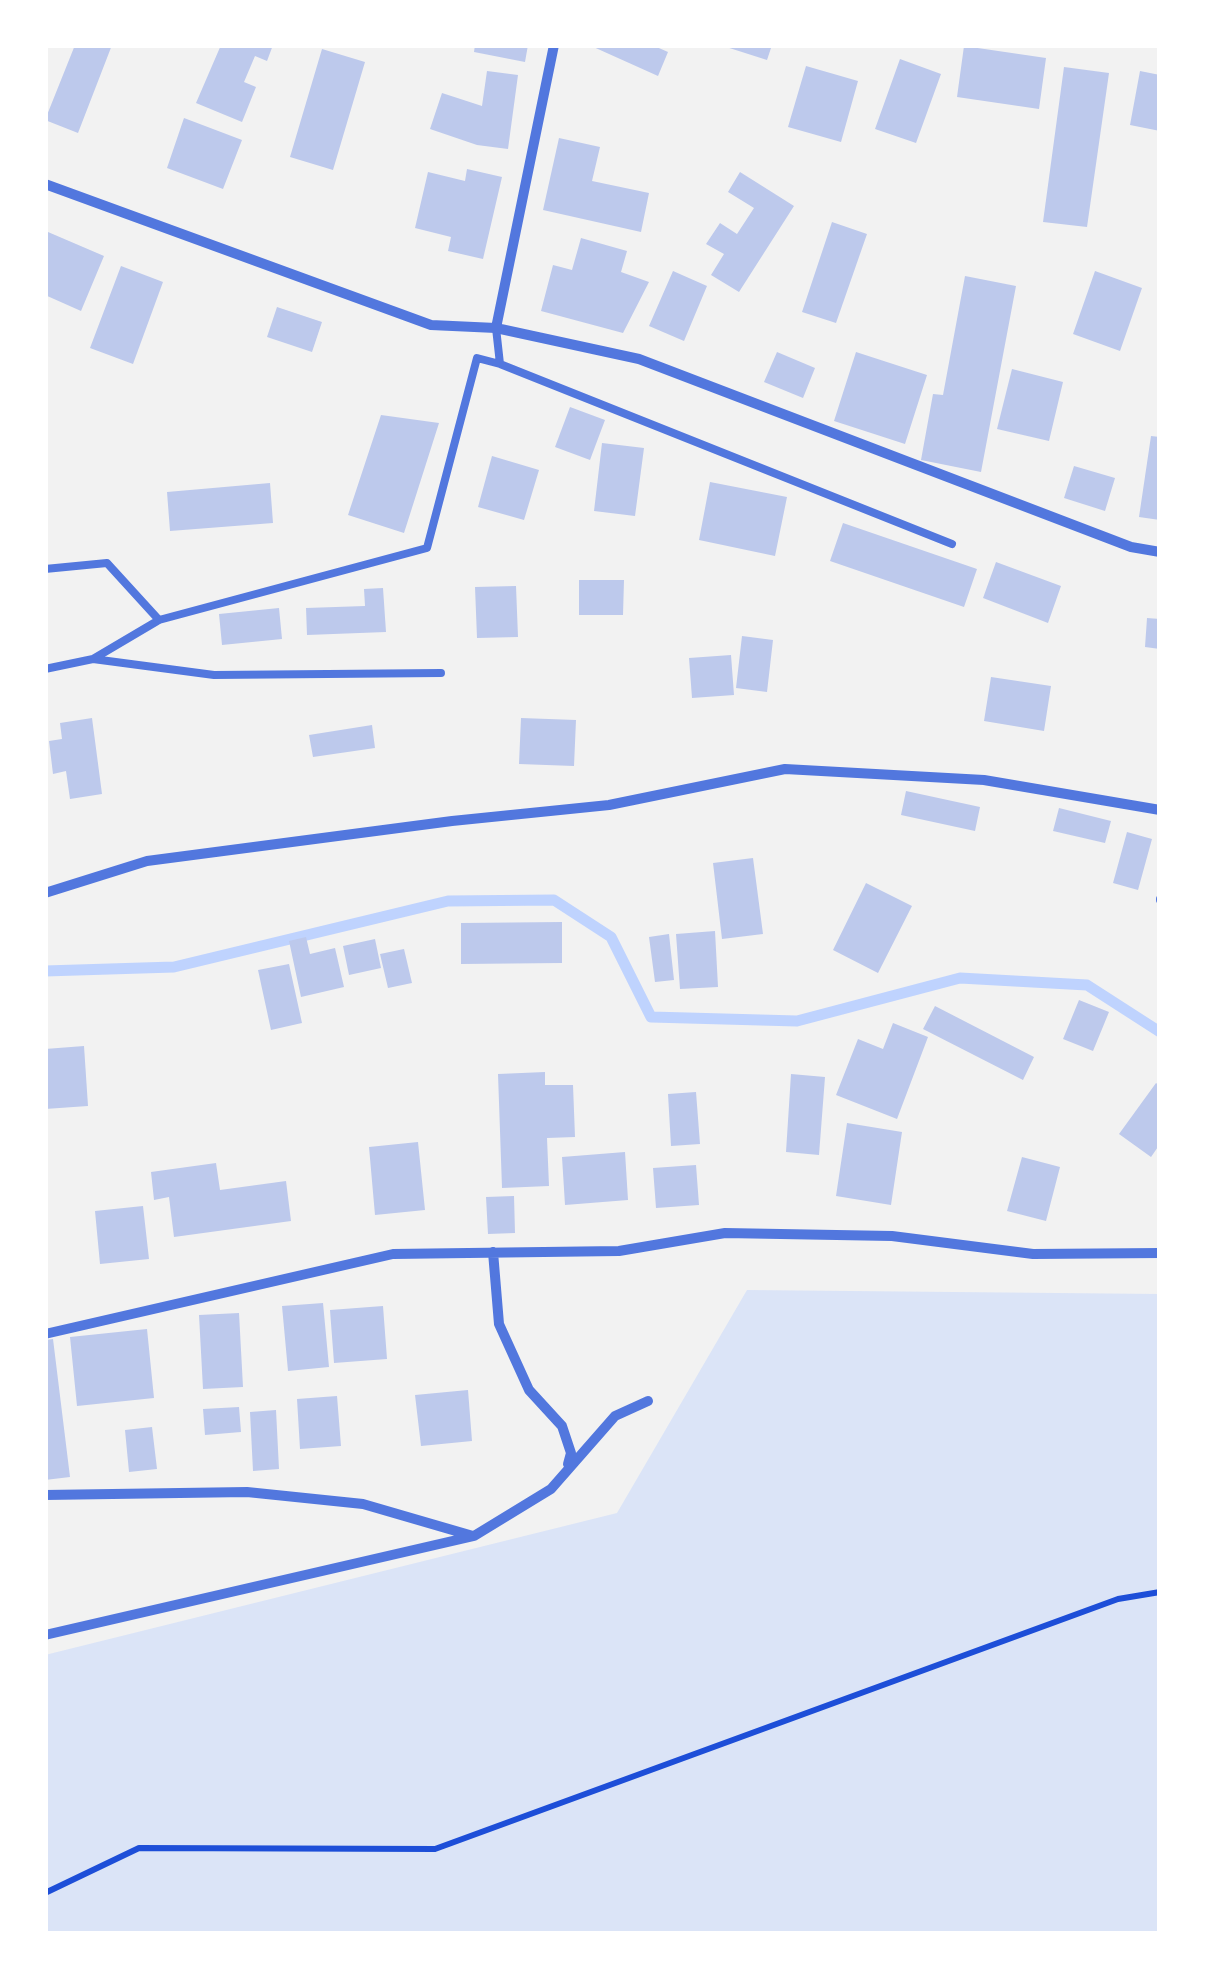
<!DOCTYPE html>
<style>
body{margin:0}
#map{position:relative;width:1205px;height:1979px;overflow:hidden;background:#f2f2f2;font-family:Raleway,sans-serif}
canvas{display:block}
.frame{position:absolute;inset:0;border:48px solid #fff;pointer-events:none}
</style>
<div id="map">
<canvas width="1205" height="1979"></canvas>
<div class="frame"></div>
</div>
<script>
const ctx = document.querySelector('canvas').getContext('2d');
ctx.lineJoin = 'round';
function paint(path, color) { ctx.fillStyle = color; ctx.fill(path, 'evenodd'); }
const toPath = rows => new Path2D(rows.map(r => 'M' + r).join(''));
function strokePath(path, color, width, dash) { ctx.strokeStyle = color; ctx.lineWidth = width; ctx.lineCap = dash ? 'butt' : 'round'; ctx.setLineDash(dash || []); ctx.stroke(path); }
paint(toPath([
 [747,1290,1160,1294,1160,1934,45,1934,45,1655,617,1513]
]), '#dbe4f7');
strokePath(toPath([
 [45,971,174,967,448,901,554,900,611,937,651,1017,797,1021,960,978,1087,985,1160,1032]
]), '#bfd3fe', 11);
paint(toPath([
 [75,45,112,45,78,133,45,120],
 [221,45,273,45,267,61,255,56,244,82,256,87,242,122,196,103],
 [475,45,528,45,525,62,474,52],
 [589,45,652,45,668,52,658,76],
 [720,45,772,45,767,60],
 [964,46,1046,58,1039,109,957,97],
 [322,49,365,62,333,170,290,157],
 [900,59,941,74,916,143,875,129],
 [806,66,858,81,841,142,788,127],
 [1064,67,1109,73,1087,227,1043,222],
 [487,71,518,75,508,149,477,145,430,129,442,93,482,106],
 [1140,71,1160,75,1160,131,1130,125],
 [184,118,242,140,223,189,167,168],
 [559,138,600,147,592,181,649,193,641,232,543,210],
 [467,169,502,177,483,259,448,251,451,237,415,228,428,172,465,181],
 [740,172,794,206,739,292,711,275,724,254,706,244,720,223,737,234,754,208,728,192],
 [832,222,867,234,836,323,802,312],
 [48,232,104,256,81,311,45,295,45,241],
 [581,238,627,251,621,272,649,282,623,333,541,311,553,265,572,270],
 [121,266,163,282,133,364,90,348],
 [673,271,707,286,684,341,649,326],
 [1095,271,1142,288,1120,351,1073,334],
 [965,276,1016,286,981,472,921,460,933,394,943,395],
 [277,307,322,322,312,352,267,337],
 [777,352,815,368,803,398,764,382],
 [856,352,927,375,905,444,834,421],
 [1012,369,1063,382,1049,441,997,429],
 [570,407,605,420,590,460,555,447],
 [381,415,439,423,404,533,348,515],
 [1151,436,1160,437,1160,520,1139,517],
 [602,443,644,448,635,516,594,511],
 [492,456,539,470,524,520,478,507],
 [1074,466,1115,478,1105,511,1064,498],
 [710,482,787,497,775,556,699,540],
 [270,483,273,523,170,531,167,492],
 [843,523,977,569,964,607,830,561],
 [996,562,1061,586,1048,623,983,598],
 [579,580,624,580,623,615,579,615],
 [516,586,518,637,477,638,475,587],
 [383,588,386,632,307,635,306,608,365,606,364,589],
 [279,608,282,639,222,645,219,614],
 [1147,618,1160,619,1160,649,1145,647],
 [742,636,773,640,767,692,736,688],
 [731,655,734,695,692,698,689,658],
 [991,677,1051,686,1044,731,984,721],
 [92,718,102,794,70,799,66,771,53,774,49,741,62,739,60,723],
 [521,718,576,720,574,766,519,764],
 [372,725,375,748,313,757,309,735],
 [906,791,980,807,975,831,901,815],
 [1059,808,1111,821,1105,843,1053,831],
 [1127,832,1152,839,1138,890,1113,883],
 [753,858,763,934,722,939,713,863],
 [866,883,912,906,878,973,833,950],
 [562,922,562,963,461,964,461,923],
 [715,931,718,987,680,989,676,934],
 [669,934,674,980,655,982,649,937],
 [306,937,310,954,335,948,344,987,301,997,289,941],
 [375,939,381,968,349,975,343,946],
 [404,949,412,983,388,988,380,954],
 [289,964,302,1023,271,1030,258,970],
 [1079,1000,1109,1012,1093,1051,1063,1039],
 [935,1006,1034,1057,1023,1080,923,1029],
 [893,1023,928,1037,897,1119,836,1095,858,1039,883,1049],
 [84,1046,88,1106,45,1109,45,1049],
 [545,1072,545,1085,573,1085,575,1137,547,1138,549,1186,502,1188,498,1074],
 [791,1074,825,1077,819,1155,786,1152],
 [1156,1083,1160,1086,1160,1144,1151,1157,1119,1134],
 [696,1092,700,1144,671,1146,668,1094],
 [847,1123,902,1132,891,1205,836,1196],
 [418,1142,425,1210,375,1215,369,1147],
 [625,1152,628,1200,565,1205,562,1157],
 [1022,1157,1060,1167,1046,1221,1007,1211],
 [216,1163,220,1190,286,1181,291,1221,174,1237,169,1197,154,1200,151,1172],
 [696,1165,699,1205,656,1208,653,1168],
 [514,1196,515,1233,488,1234,486,1197],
 [143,1206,149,1259,100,1264,95,1211],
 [323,1303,329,1367,288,1371,282,1306],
 [383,1306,387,1359,334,1363,330,1310],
 [239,1313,243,1387,203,1389,199,1315],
 [147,1329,154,1398,77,1406,70,1337],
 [53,1339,70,1477,45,1480,45,1340],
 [468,1390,472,1441,421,1446,415,1395],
 [337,1396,341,1446,300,1449,297,1399],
 [239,1407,241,1432,205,1435,203,1409],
 [276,1410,279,1469,253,1471,250,1412],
 [152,1427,157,1469,129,1472,125,1430]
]), '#bdc9ec');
strokePath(toPath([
 [45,1893,139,1848,435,1849,1118,1599,1160,1592]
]), '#1d4ed8', 6);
strokePath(toPath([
 [500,364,952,544],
 [45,569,107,563,159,620],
 [93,659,214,675,441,673],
 [45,669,93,659,159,620,427,548,477,358,500,364,496,328],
 [1160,900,1160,899]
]), '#5277de', 8);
strokePath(toPath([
 [45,184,431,325,496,328,639,359,1131,547,1160,552],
 [496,328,554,45],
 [45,893,147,861,452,821,609,805,785,769,984,780,1160,810],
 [493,1252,499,1324,529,1390,562,1426,571,1453,568,1464],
 [45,1334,393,1254,619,1251,725,1233,892,1236,1033,1254,1160,1253],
 [45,1495,247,1492,363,1504,473,1536],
 [45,1635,474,1536,551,1489,615,1416,648,1401]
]), '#5277de', 10);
</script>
